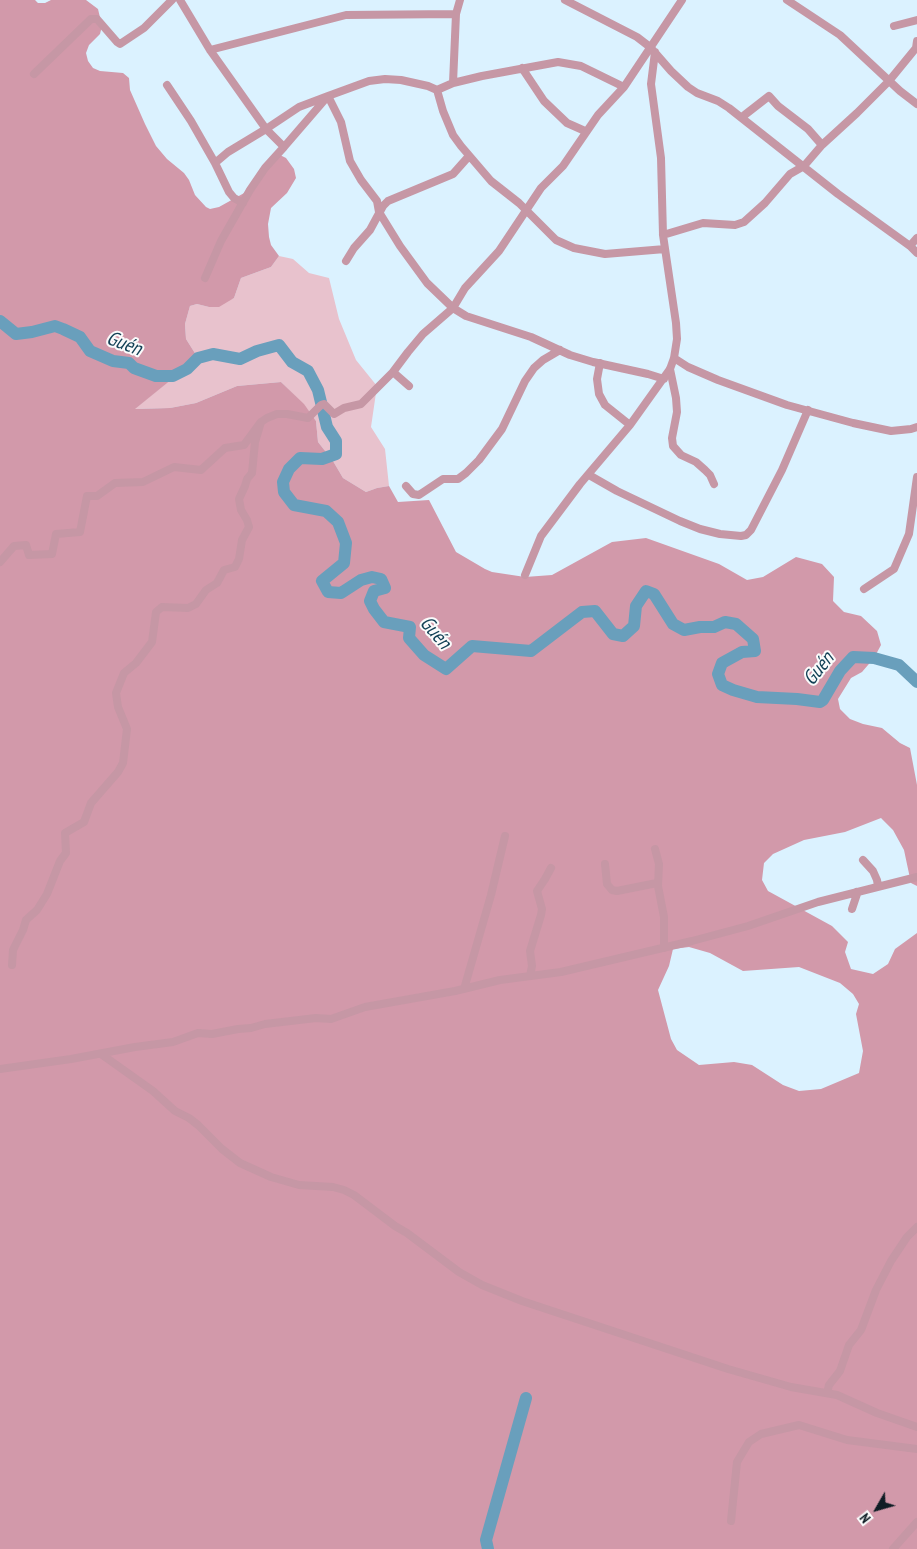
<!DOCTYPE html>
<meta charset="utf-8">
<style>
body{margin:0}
#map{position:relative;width:917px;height:1549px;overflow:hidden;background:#dbf2ff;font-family:"PT Sans Narrow",sans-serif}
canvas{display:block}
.north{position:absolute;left:852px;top:1484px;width:50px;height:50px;-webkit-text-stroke:4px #fbfbfb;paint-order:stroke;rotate:232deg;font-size:14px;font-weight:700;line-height:20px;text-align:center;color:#0f1d25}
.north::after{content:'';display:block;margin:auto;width:18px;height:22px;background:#0f1d25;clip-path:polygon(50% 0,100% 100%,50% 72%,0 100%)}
</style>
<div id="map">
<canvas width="917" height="1549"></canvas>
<div class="north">N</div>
</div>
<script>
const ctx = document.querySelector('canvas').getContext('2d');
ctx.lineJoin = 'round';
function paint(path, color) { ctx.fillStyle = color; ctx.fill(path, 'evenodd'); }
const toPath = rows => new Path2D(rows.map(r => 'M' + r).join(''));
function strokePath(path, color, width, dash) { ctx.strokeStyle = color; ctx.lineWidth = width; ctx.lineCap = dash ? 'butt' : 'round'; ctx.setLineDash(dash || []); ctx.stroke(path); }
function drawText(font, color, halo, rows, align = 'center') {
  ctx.font = font + ' "PT Sans Narrow",sans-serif'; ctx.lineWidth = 4; ctx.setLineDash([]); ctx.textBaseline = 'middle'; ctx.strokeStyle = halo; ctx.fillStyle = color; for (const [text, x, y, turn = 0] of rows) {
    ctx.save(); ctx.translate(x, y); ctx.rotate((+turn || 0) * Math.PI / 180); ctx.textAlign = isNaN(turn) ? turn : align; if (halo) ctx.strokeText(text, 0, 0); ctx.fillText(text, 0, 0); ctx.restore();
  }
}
paint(toPath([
 [279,256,293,259,309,273,329,278,339,319,356,360,377,386,371,427,385,449,389,486,377,488,366,492,343,478,333,461,318,442,316,421,303,404,281,382,237,386,196,403,170,408,134,409,198,358,186,339,185,324,190,306,197,304,209,307,234,298,241,278,271,267]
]), '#e8c2cd');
paint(toPath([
 [0,0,35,0,38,3,45,3,51,0,86,0,98,9,102,26,100,34,89,45,86,53,88,61,93,68,100,71,123,73,129,78,130,90,145,124,156,146,167,159,184,173,189,180,195,195,206,207,210,209,219,207,246,192,278,154,286,158,294,169,296,178,287,193,271,208,268,224,269,237,271,245,279,256,271,267,241,278,234,298,219,307,209,307,197,304,190,306,185,324,186,339,198,358,135,409,170,408,196,403,237,386,281,382,304,404,316,421,318,442,333,461,343,478,366,492,377,488,389,486,398,502,429,500,456,552,485,569,492,572,525,577,552,575,612,542,646,538,719,564,747,580,763,577,796,557,822,564,834,577,833,601,844,612,861,616,877,631,881,645,874,658,862,672,851,678,838,699,840,709,850,719,863,724,882,728,900,743,910,748,917,785,917,886,911,883,904,850,893,830,881,818,845,832,804,840,773,854,764,863,762,880,768,891,832,926,848,942,845,952,851,969,873,974,888,964,895,949,917,933,917,1549,0,1549],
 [689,947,710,953,743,971,799,967,840,983,853,994,859,1004,856,1014,863,1051,859,1073,821,1089,799,1091,783,1085,752,1065,734,1062,699,1065,677,1050,671,1039,658,990,669,966,673,949]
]), '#d299aa');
strokePath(toPath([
 [0,321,16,334,32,332,55,326,63,329,80,337,90,351,113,361,129,363,134,368,156,376,173,376,187,369,198,358,213,354,240,359,257,351,279,345,292,362,308,371,318,390,327,427,336,441,336,454,322,459,300,458,289,469,283,482,284,492,294,505,326,511,338,522,346,543,344,563,322,581,328,592,341,593,361,580,372,577,381,579,385,588,374,591,370,601,374,609,384,622,410,627,409,638,424,655,446,669,472,646,531,651,582,612,595,611,613,634,623,636,634,626,636,606,646,591,654,594,673,624,684,630,700,627,714,627,725,622,736,624,753,639,755,651,742,652,722,663,718,674,722,685,733,690,757,697,797,699,820,702,823,700,840,671,853,657,874,658,899,665,917,682],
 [488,1549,486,1540,526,1398]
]), '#699fbc', 12);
strokePath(toPath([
 [565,0,637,37,650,47,671,71,688,87,697,93,718,101,729,108,838,194,910,246],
 [787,0,840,35,900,91,917,104],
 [456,14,460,0],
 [894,26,917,20],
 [210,50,346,15,456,14,453,83],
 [522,68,544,101,567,123,585,131],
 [34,74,91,19,97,19,117,42,120,44,144,28,172,0],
 [167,85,191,121,215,163,228,152,266,129,299,107,328,96,284,147,266,129,210,50,180,0],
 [624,87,581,66,558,62,482,76,453,83,437,90,443,111,453,135,461,146,491,181,519,203,556,240,574,248,605,254,665,249],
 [742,117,769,96,778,106,808,129,822,145],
 [215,163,229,192,234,198,243,203],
 [663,235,703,223,735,225,744,222,765,203,790,174,804,166,822,145,857,113,889,81,916,48,917,41],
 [917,238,910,246,917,253],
 [346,261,354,248,370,230,383,206,388,201,453,174,469,156],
 [205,278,221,241,250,190,265,168,284,147],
 [674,358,688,367,718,380,787,405,853,423,891,431,911,429,917,427],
 [600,363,597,379,599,394,605,405,630,425],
 [670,369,676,398,677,412,672,438,673,446,681,455,696,462,705,470,710,475,714,484],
 [664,379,648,374,593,362,570,355,531,337,466,316,453,308,465,288,499,251,541,188,563,166,598,115,624,87,682,0],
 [409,386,393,372,408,352,423,334,453,308,427,283,400,246,379,212,377,201,361,180,350,161,341,122,328,96,369,81,385,79,401,80,428,86,437,90],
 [589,475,617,491,680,521,700,529,720,534,741,536,746,535,751,530,782,470,808,410],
 [406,486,413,494,419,495,443,479,458,479,466,473,479,460,502,429,525,381,534,368,543,360,560,350],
 [0,562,14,546,26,545,29,555,52,554,56,534,80,532,87,496,97,496,115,483,143,482,174,467,201,470,225,448,244,445,261,422,267,418,277,414,287,414,308,418,321,405,324,404,334,414,344,408,361,404,393,372],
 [525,575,541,536,580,484,630,425,670,369,674,358,677,339,676,323,663,235,661,158,651,84,655,52],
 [864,589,894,569,909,534,917,477],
 [655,849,659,864,658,886,664,917,664,948],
 [863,860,873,871,877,880,878,886],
 [605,864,607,884,612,890,617,891,657,883],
 [852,909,857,894,856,892],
 [12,965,13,950,23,930,26,920,37,910,47,894,60,861,66,853,65,833,84,822,91,803,118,772,123,763,127,729,118,707,116,693,124,673,136,663,152,642,156,612,162,607,188,608,196,604,206,590,217,583,224,570,235,567,239,559,242,540,249,527,247,520,241,510,239,499,245,486,247,479,252,473,255,442,261,422],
 [530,976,532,966,530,951,541,915,542,909,537,891,545,879,551,868],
 [464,989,491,895,505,836],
 [101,1054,153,1091,175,1111,189,1118,198,1125,222,1149,240,1163,271,1177,299,1185,333,1187,344,1190,354,1195,395,1226,407,1233,459,1272,482,1285,522,1301,728,1369,791,1387,837,1395,877,1413,917,1427],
 [0,1069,71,1059,135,1047,173,1042,198,1033,212,1034,238,1029,251,1028,265,1024,316,1018,331,1019,365,1007,455,991,500,980,561,972,692,941,748,926,818,902,917,877],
 [827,1393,829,1385,840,1371,849,1345,861,1330,876,1290,891,1261,907,1237,917,1227],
 [731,1521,737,1462,749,1442,761,1434,799,1425,847,1440,917,1449],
 [893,1549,917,1522]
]), '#c697a5', 8);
drawText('italic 20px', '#134156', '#fbfbfb', [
 ["Guén",124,344,21],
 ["Guén",435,633,49],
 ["Guén",819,669,-51]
]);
</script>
